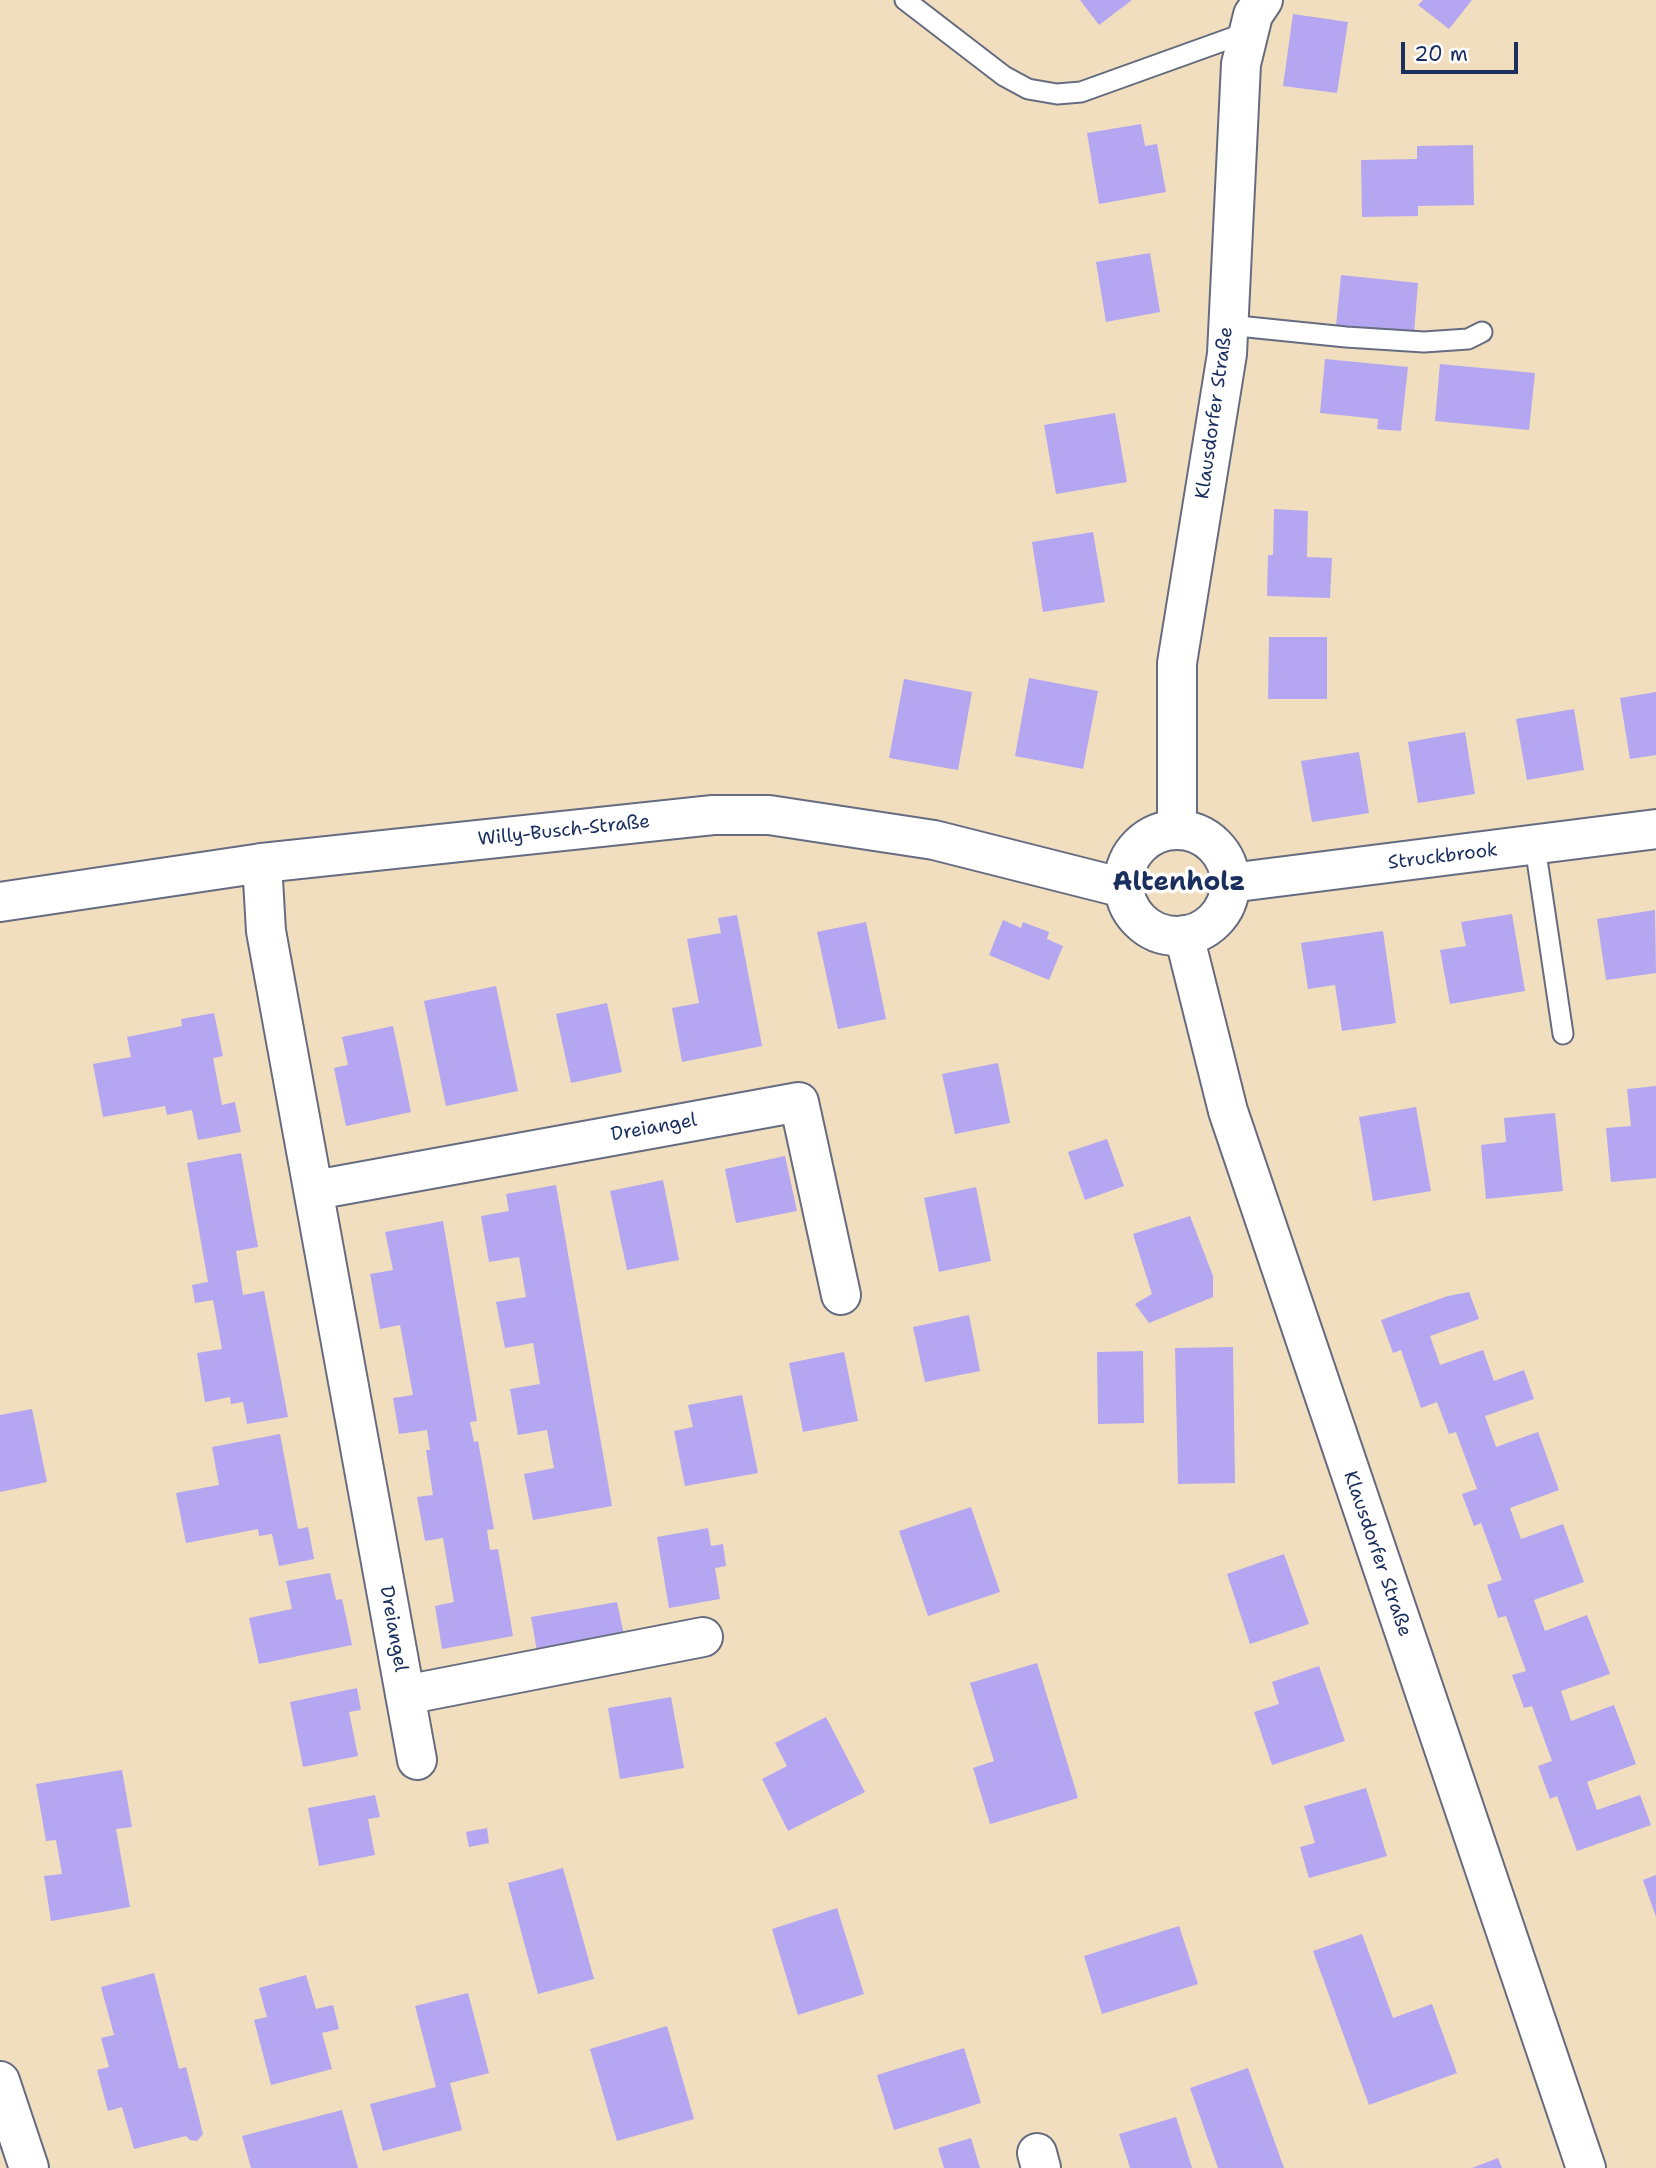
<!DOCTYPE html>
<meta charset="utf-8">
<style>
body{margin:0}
#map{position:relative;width:1656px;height:2168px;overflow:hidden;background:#f0debf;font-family:"Shantell Sans",sans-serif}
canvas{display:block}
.scale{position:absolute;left:1401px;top:42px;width:117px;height:32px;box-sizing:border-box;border:4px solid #1b2f5e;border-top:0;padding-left:9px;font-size:21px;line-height:24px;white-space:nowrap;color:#1b2f5e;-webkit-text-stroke:5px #fff;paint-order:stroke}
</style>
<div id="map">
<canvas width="1656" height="2168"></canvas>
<div class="scale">20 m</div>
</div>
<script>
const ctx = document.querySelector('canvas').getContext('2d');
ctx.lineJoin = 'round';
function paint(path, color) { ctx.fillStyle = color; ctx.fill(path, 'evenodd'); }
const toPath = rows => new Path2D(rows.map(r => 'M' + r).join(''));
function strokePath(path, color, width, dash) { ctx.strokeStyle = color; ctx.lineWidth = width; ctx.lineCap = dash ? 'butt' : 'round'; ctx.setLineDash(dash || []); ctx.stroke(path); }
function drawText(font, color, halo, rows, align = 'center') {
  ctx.font = font + ' "Shantell Sans",sans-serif'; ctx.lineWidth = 7; ctx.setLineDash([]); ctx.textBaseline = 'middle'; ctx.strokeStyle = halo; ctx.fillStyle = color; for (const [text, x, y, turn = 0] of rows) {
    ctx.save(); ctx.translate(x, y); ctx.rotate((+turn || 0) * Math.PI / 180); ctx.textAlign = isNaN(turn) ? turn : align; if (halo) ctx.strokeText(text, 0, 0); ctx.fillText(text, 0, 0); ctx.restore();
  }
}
paint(toPath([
 [1080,0,1132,0,1099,25],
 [1423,0,1472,0,1449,29,1418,5],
 [1293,14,1348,22,1337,93,1283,86],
 [1141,124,1145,146,1157,144,1166,192,1099,204,1087,133],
 [1473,145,1474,205,1418,206,1418,216,1362,217,1361,160,1417,159,1417,146],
 [1150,253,1160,312,1106,322,1096,262],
 [1341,275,1418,283,1414,333,1336,326],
 [1325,359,1408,367,1401,431,1377,429,1378,419,1320,413],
 [1440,364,1535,373,1529,430,1435,421],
 [1115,413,1127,482,1056,494,1044,425],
 [1274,509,1308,511,1307,557,1332,558,1330,598,1267,596,1268,555,1273,555],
 [1093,532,1105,602,1043,612,1032,542],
 [1269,637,1327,637,1327,699,1268,699],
 [1029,678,1098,691,1083,769,1015,756],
 [904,679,972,692,958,770,889,758],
 [1656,692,1656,755,1630,759,1620,698],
 [1574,709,1584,770,1527,780,1516,719],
 [1465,732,1475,794,1418,803,1408,742],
 [1359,752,1369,813,1312,822,1301,761],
 [1655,910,1656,973,1606,980,1597,919],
 [1512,914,1525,991,1450,1004,1440,950,1466,946,1461,922],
 [737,915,762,1046,682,1062,672,1008,699,1003,687,939,721,933,718,918],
 [1003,920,1021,928,1023,922,1049,932,1047,939,1063,946,1049,980,989,955],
 [866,922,886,1019,838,1029,817,932],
 [1383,931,1396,1023,1342,1031,1335,985,1308,989,1301,943],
 [496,986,518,1091,446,1106,424,1001],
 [607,1003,622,1072,571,1083,556,1014],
 [214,1013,223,1056,213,1058,222,1105,235,1102,241,1132,198,1140,192,1110,167,1115,165,1106,103,1117,93,1064,131,1057,127,1037,182,1026,181,1019],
 [393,1026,411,1112,346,1126,334,1068,348,1065,342,1037],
 [998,1063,1010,1123,955,1134,942,1074],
 [1656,1086,1656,1178,1611,1182,1606,1128,1631,1126,1627,1089],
 [1416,1107,1431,1191,1373,1201,1359,1117],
 [1555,1113,1563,1191,1486,1199,1481,1145,1506,1142,1504,1118],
 [1107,1139,1124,1186,1085,1200,1068,1152],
 [241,1153,258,1247,236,1251,243,1295,264,1291,288,1417,247,1424,243,1402,231,1404,230,1397,205,1402,197,1353,222,1349,213,1300,195,1303,192,1285,208,1282,187,1163],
 [785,1156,797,1211,736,1223,725,1169],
 [663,1180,679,1260,627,1270,610,1191],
 [556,1185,612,1506,533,1520,524,1474,554,1468,547,1430,518,1435,510,1389,540,1384,533,1343,505,1348,496,1302,526,1297,519,1257,489,1262,481,1216,509,1211,506,1194],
 [976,1187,991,1261,939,1272,924,1198],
 [1190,1216,1213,1276,1213,1297,1149,1323,1135,1304,1152,1294,1133,1234],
 [443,1221,477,1421,470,1422,474,1442,478,1441,494,1529,487,1530,490,1550,498,1549,513,1636,442,1649,435,1606,454,1602,443,1538,425,1541,417,1497,433,1495,426,1450,430,1450,427,1430,399,1434,393,1398,413,1395,400,1325,380,1329,370,1274,393,1270,385,1232],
 [1469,1292,1479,1319,1430,1336,1440,1365,1483,1350,1494,1381,1524,1370,1534,1399,1485,1416,1496,1447,1538,1432,1559,1490,1510,1508,1521,1539,1563,1524,1584,1582,1534,1600,1545,1631,1587,1615,1610,1674,1561,1691,1571,1721,1614,1705,1636,1764,1587,1782,1597,1810,1640,1795,1651,1825,1577,1851,1557,1796,1550,1799,1538,1766,1552,1761,1532,1706,1524,1708,1512,1675,1526,1671,1506,1616,1498,1618,1487,1585,1502,1580,1481,1523,1474,1526,1462,1494,1477,1489,1456,1432,1449,1434,1437,1402,1421,1408,1401,1350,1393,1353,1381,1320,1448,1296],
 [969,1315,980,1371,925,1382,913,1327],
 [1233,1347,1235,1483,1178,1484,1175,1348],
 [1143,1351,1144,1423,1098,1424,1097,1352],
 [844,1352,858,1421,803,1432,789,1363],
 [742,1395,758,1473,685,1486,674,1431,693,1427,688,1405],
 [32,1409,47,1482,0,1492,0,1415],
 [280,1434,298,1529,308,1527,314,1559,279,1566,272,1534,259,1536,258,1529,186,1543,176,1493,219,1485,212,1447],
 [971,1507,1000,1592,928,1616,899,1531],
 [708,1528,711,1546,723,1544,726,1566,715,1568,720,1599,669,1608,657,1537],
 [1284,1554,1309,1624,1250,1644,1227,1574],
 [330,1573,336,1600,342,1599,352,1645,259,1664,249,1618,292,1609,286,1581],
 [617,1602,624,1635,537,1651,531,1617],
 [1037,1663,1078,1798,990,1824,973,1768,994,1761,970,1683],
 [1319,1666,1345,1741,1272,1765,1254,1712,1279,1704,1272,1682],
 [357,1688,361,1710,349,1712,358,1756,303,1767,290,1702],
 [671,1697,684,1768,620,1779,608,1708],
 [826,1717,865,1792,788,1831,762,1779,787,1766,775,1743],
 [122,1770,132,1827,116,1829,130,1907,51,1921,44,1876,62,1874,56,1840,46,1841,36,1784],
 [1366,1788,1387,1856,1309,1878,1300,1847,1315,1843,1304,1806],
 [375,1795,380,1817,368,1819,375,1855,319,1866,308,1808],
 [487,1828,489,1843,469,1847,466,1832],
 [563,1868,594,1979,538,1994,508,1883],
 [1656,1875,1656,1917,1643,1880],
 [837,1908,864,1994,798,2015,772,1929],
 [1179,1926,1198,1984,1102,2014,1084,1956],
 [1362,1934,1393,2018,1432,2004,1457,2073,1369,2105,1313,1951],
 [154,1973,179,2069,186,2067,203,2134,197,2141,190,2140,186,2136,134,2149,122,2107,108,2111,97,2070,109,2067,101,2038,114,2035,101,1987],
 [306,1975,316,2009,333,2005,339,2029,322,2033,332,2069,271,2085,254,2020,267,2017,259,1988],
 [468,1993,489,2073,450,2083,462,2130,383,2151,370,2104,436,2087,415,2006],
 [667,2026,694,2119,617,2141,590,2049],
 [964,2048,981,2103,894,2130,877,2075],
 [1248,2068,1284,2168,1218,2168,1190,2088],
 [342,2110,358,2168,251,2168,242,2136],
 [1176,2117,1192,2168,1130,2168,1119,2134],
 [971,2138,980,2168,944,2168,938,2148],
 [1498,2158,1502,2168,1472,2168]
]), '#b4a6f0');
const lane = toPath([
 [905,0,1004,76,1028,89,1057,94,1081,92,1248,32],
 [1228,325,1346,337,1424,342,1468,339,1482,332],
 [1535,846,1563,1034]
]);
const street = toPath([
 [262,863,266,931,417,1760],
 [1230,883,1656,829],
 [315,1190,799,1102,841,1295],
 [405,1695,703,1637],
 [0,2081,29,2168],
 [1037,2153,1041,2168]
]);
const secondary = toPath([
 [1177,829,1177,663,1227,354,1241,64,1253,15,1263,0],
 '1124 883a53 53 0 1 1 106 0a53 53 0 1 1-106 0Z',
 [0,902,262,863,713,815,769,815,934,840,1124,888],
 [1184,935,1228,1111,1586,2168]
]);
strokePath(lane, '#666c80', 23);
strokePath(street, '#666c80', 42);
strokePath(secondary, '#666c80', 42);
strokePath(lane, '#fff', 19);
strokePath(street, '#fff', 38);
strokePath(secondary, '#fff', 38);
drawText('19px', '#1b2f5e', '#fff', [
 ["Klausdorfer Straße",1215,413,-82],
 ["Willy-Busch-Straße",564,831,-6],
 ["Struckbrook",1443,857,-7],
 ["Dreiangel",654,1128,-10],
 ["Klausdorfer Straße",1377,1554,71],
 ["Dreiangel",393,1629,80]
]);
drawText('bold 26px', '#1b2f5e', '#fff', [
 ["Altenholz",1179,883]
]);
</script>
